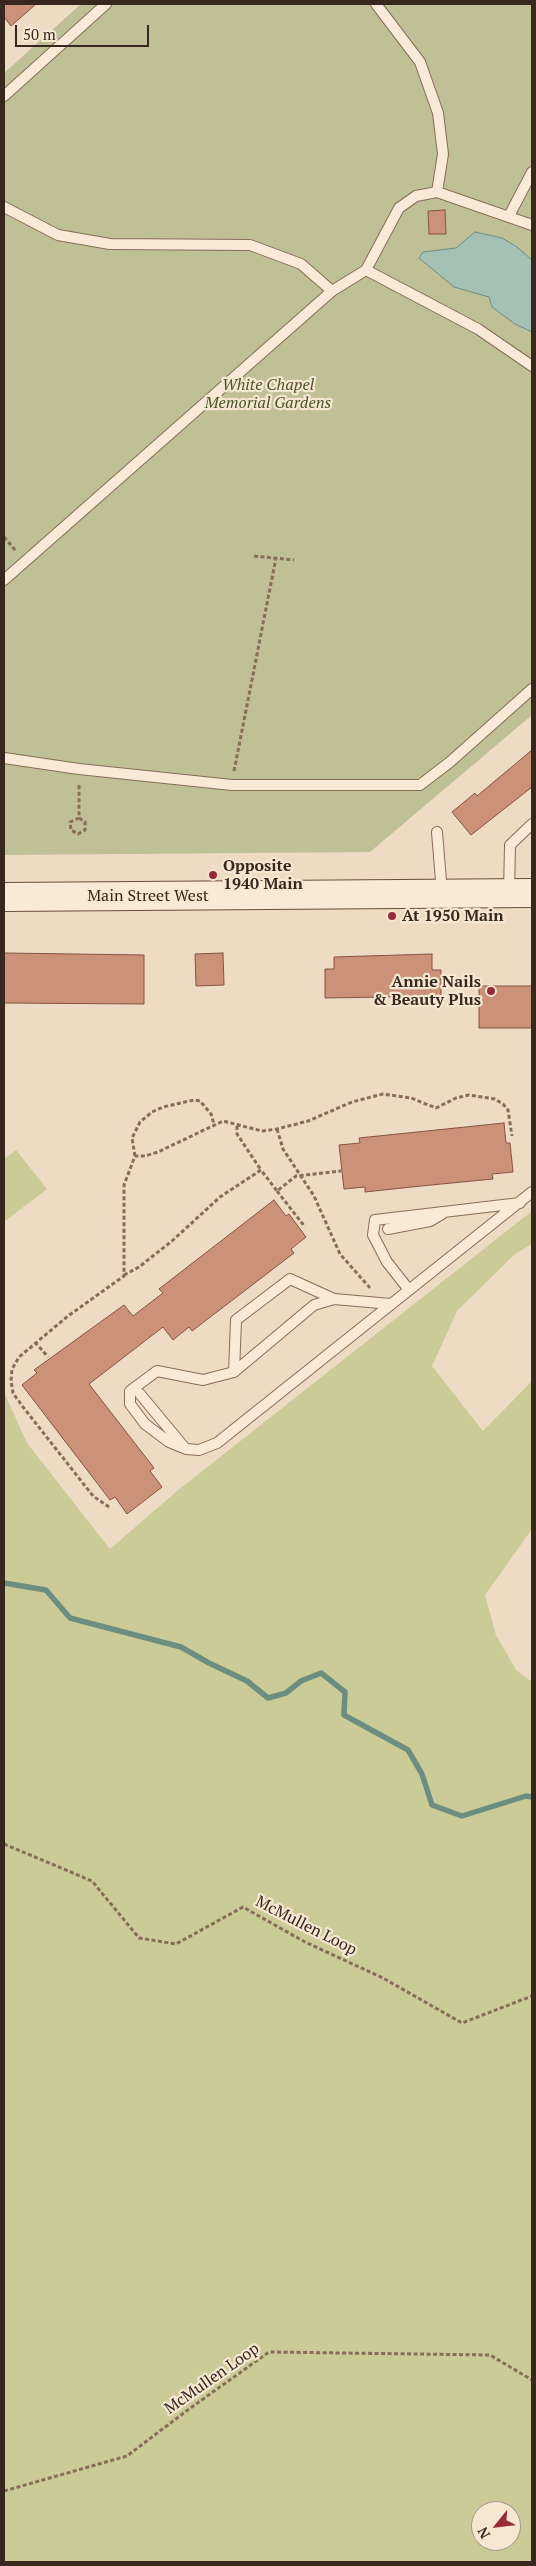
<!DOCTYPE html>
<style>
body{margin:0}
#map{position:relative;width:536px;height:2566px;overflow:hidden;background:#eddbc3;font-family:"PT Serif",serif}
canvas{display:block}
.frame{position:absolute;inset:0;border:5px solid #37271e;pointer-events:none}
.north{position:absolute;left:471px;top:2501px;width:50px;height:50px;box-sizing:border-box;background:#f5e7d2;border:1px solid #a99a8a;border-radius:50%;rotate:241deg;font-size:14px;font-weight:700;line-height:20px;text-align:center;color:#37271e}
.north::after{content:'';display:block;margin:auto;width:18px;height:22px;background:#962b39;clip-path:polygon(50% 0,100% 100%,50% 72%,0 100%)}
.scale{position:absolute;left:15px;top:25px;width:134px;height:22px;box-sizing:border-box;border:2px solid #37271e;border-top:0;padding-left:6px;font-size:15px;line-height:18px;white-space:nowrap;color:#37271e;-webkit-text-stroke:4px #f5e7d2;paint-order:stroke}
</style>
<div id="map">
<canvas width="536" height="2566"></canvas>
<div class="frame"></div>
<div class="north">N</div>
<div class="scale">50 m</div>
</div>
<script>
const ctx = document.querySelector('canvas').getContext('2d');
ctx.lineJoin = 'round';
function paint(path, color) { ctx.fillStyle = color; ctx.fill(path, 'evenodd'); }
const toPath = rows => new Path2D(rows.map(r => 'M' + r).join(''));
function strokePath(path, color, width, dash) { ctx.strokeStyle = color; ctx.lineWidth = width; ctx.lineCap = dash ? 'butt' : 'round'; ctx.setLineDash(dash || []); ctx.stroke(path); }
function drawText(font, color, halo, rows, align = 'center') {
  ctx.font = font + ' "PT Serif",serif'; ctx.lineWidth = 4.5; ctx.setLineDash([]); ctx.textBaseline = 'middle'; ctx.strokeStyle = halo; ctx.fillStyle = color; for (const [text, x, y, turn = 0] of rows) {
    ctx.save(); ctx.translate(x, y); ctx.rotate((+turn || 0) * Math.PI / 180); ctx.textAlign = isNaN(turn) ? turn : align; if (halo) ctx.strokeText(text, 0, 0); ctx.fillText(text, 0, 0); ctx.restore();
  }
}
paint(toPath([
 [16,1150,47,1189,4,1222,4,1159],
 [532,1211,532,1244,515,1254,457,1311,432,1366,483,1431,532,1381,532,1529,485,1595,496,1635,516,1670,532,1682,532,2562,4,2562,4,1392,27,1443,110,1549,177,1491],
 [481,2511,511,2511,511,2541,481,2541]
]), '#cbcb97');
paint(toPath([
 [81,4,532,4,532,715,370,852,4,855,4,73]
]), '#c0c096');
const water = toPath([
 [475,232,502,238,517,247,532,260,532,332,515,324,492,307,489,297,454,287,419,258,423,252,456,248,475,232]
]);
paint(water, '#a5c0b5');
strokePath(water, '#6c8e81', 1);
strokePath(toPath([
 [4,1583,46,1590,70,1618,181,1647,209,1663,247,1681,268,1698,286,1693,301,1681,321,1673,345,1692,344,1715,408,1750,422,1774,432,1805,462,1816,526,1796,532,1797]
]), '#6c8e81', 5.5);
const building = toPath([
 [4,4,36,4,11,26,4,17,4,4],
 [445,210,446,234,429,234,428,211,445,210],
 [532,750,532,787,471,835,452,812,475,793,477,796,532,750],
 [4,953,144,955,144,1004,4,1003,4,953],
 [223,953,224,985,196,986,195,954,223,953],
 [432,954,432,970,441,970,441,996,325,998,325,969,334,969,334,957,432,954],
 [479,986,532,986,532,1028,479,1028,479,986],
 [504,1123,506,1143,510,1143,513,1172,492,1174,493,1179,421,1186,365,1192,365,1187,344,1189,339,1145,360,1143,359,1138,504,1123],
 [274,1200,286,1216,289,1214,306,1237,291,1249,294,1253,192,1331,189,1327,173,1340,163,1327,89,1384,154,1468,150,1471,162,1487,127,1514,115,1497,110,1500,22,1385,37,1373,34,1370,124,1305,133,1316,163,1293,159,1289,274,1200]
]);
paint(building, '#cb9179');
strokePath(building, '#865340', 1);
const service = toPath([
 [376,4,420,62,438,113,443,154,437,192],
 [4,96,106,4],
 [4,207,58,235,110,244,250,245,301,264,332,291],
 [509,216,532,172],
 [366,270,478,329,532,366],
 [4,580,332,291,366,270,399,208,416,196,437,192,532,225],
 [4,758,79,769,232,785,420,785,450,762,532,689],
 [437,832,442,893],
 [509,893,510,845,532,824],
 [388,1229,430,1221,442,1214],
 [409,1290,387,1262,373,1235,375,1220,520,1203],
 [391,1304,334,1299,314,1305,234,1372,203,1380,157,1371,130,1391,130,1404,145,1424,169,1442,186,1449,199,1450,217,1443,532,1192],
 [234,1372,236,1320,290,1279,334,1299],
 [140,1394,184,1447]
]);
const secondary = toPath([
 [4,897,532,893]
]);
strokePath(service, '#876c5a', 12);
strokePath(secondary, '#694e3d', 30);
strokePath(toPath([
 [4,537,16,551],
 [254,556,294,560],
 [234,771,276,558],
 [79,818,85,822,85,830,78,834,71,830,70,822,79,818,79,783],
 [237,1126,237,1134,261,1170],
 [277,1129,283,1149,314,1196,340,1254,371,1289],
 [135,1156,132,1138,140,1122,152,1112,163,1107,194,1100,200,1101,211,1114,214,1124],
 [277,1191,305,1227],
 [124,1275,139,1267,172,1241,220,1197,261,1170,277,1191,296,1176,341,1171],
 [35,1342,48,1357],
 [109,1507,93,1496,23,1407,13,1393,11,1381,12,1369,19,1357,68,1316,124,1276,124,1185,135,1156,145,1156,158,1152,223,1121,262,1131,277,1129,308,1121,352,1102,383,1094,411,1098,436,1108,456,1098,469,1095,495,1099,503,1104,508,1110,512,1136],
 [4,1844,92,1881,139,1938,176,1944,243,1907,305,1942,383,1978,462,2023,532,1996],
 [4,2491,127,2456,189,2409,269,2352,490,2355,532,2380]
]), '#876c5a', 3, [4, 2.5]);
strokePath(service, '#f8ead6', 10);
strokePath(secondary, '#f8ead6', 28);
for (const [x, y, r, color] of [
 [213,875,5,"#962b39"],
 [392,916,5,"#962b39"],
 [491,991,5,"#962b39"]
]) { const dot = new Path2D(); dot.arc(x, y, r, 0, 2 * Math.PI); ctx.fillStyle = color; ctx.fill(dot); strokePath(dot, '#f5e7d2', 2); }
drawText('italic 16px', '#4e5425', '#f5e7d2', [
 ["White Chapel",268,385],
 ["Memorial Gardens",268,403]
]);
drawText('bold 16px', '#37271e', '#f5e7d2', [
 ["Opposite",223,866],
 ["1940 Main",223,884],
 ["At 1950 Main",402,916],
 ["Annie Nails",481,982,"right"],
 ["& Beauty Plus",481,1000,"right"]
], 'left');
drawText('16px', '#37271e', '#f5e7d2', [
 ["Main Street West",148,896],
 ["McMullen Loop",306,1926,27],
 ["McMullen Loop",212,2379,-35]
]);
</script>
